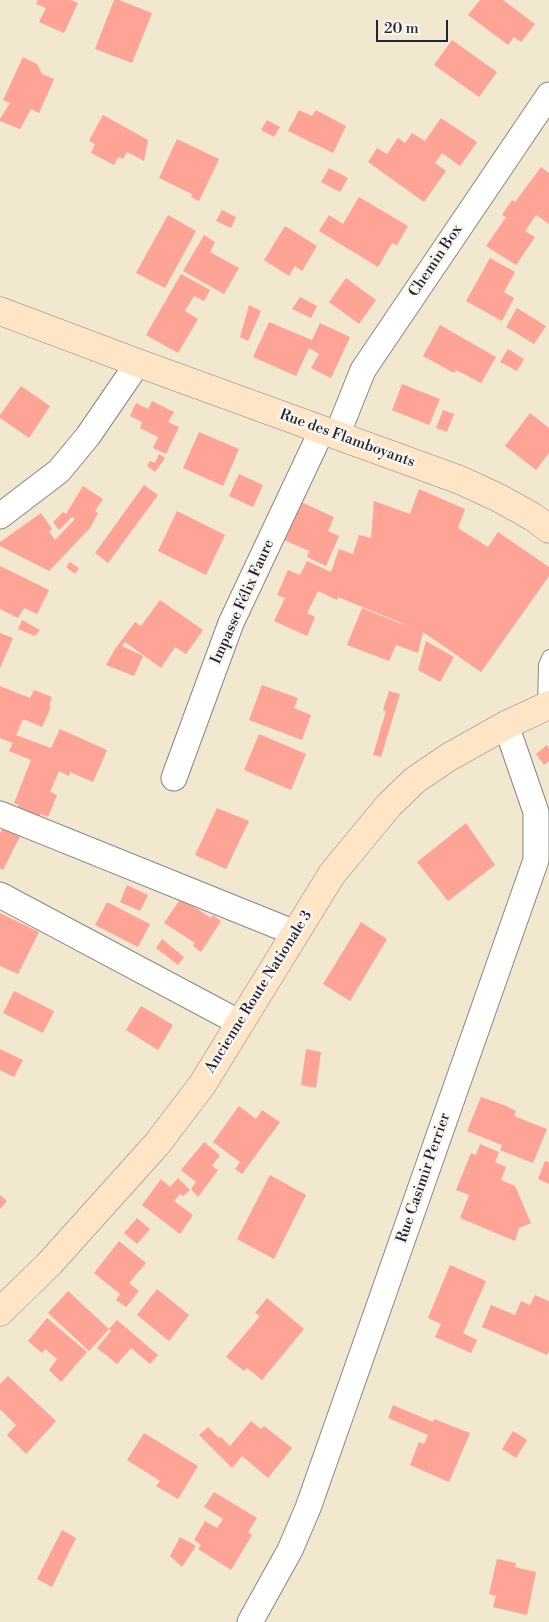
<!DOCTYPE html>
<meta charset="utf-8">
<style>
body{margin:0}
#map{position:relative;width:549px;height:1622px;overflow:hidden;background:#f2e8cf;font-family:"Libre Bodoni",serif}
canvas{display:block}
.scale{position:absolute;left:376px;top:20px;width:72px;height:22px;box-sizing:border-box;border:2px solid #22223b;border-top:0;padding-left:6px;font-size:15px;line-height:18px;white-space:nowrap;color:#22223b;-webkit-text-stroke:4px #fbf7ec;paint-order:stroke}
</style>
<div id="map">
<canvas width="549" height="1622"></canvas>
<div class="scale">20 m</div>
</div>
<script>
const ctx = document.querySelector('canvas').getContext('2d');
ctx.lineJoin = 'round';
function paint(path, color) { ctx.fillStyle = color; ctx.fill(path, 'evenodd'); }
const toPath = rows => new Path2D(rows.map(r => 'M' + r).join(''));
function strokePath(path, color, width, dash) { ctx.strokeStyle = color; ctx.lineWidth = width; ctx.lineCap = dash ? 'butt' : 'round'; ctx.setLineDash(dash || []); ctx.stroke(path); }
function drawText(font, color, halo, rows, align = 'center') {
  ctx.font = font + ' "Libre Bodoni",serif'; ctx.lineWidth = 5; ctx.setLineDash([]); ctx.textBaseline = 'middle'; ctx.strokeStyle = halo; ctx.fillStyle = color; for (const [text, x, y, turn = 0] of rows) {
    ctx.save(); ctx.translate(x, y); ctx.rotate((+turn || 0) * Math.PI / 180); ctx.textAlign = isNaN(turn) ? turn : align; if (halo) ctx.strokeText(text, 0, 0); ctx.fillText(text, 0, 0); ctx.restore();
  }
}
paint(toPath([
 [38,0,71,0,78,3,64,33,39,22,46,8,36,4],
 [114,0,119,0,152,13,132,63,95,49],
 [480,0,503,0,535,24,521,42,514,37,508,45,468,15],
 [452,40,497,72,479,97,434,65],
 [23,57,37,64,42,74,54,79,39,113,31,109,20,129,0,121,0,119,10,103,3,100],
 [299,110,312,116,316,110,346,126,333,153,288,131],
 [103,115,148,140,144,161,127,152,123,159,118,157,114,165,91,153,95,144,89,141],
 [441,118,477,142,460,166,442,153,435,163,446,171,424,202,368,162,377,148,387,154,398,138,405,143,412,133,425,141],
 [267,120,280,127,274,137,261,130],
 [177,139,219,159,199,201,191,197,192,194,159,178],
 [541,167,549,173,549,224,536,215,525,231,535,237,516,265,486,246,506,217,502,215,512,200,515,202],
 [329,168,348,178,340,192,321,182],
 [359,197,408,226,397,245,392,243,378,267,319,231,329,215,343,224],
 [222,210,236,217,231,228,216,221],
 [168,215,196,231,165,288,136,273],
 [285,226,317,246,302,271,295,266,289,276,264,260],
 [204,235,215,242,210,252,239,268,224,294,183,271],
 [490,258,515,272,504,292,514,298,502,321,466,301],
 [181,274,210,290,204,301,194,296,185,311,198,319,178,353,146,335],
 [346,278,376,300,359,324,329,302],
 [300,297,317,306,311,318,292,309],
 [249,305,261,311,248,341,240,337],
 [517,308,546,326,534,344,506,327],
 [269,322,312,340,320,323,350,337,331,378,311,368,319,354,309,348,296,376,253,357],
 [440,325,496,357,481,383,456,370,454,373,423,356],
 [508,349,524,359,517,371,500,362],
 [402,384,440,399,429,425,392,410],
 [21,386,50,406,29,438,0,418,0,415],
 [152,401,174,412,168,422,179,427,166,454,153,448,158,437,140,428,142,422,130,416,136,403,148,409],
 [443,410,454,414,447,432,436,428],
 [530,413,549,428,549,453,536,470,505,446],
 [199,432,239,449,223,486,183,468],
 [159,454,165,458,155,472,147,466,150,461,155,463],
 [239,474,263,485,253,507,229,496],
 [144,485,158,495,108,563,95,553],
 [83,486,103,499,95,511,98,513,90,528,49,571,0,546,0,542,41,513,52,529,49,531,55,540,75,519,72,517,59,530,53,522,63,512,66,514],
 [419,489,465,509,458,528,488,547,498,532,549,567,549,576,481,672,423,632,418,653,396,645,389,661,347,645,362,608,404,625,404,624,338,597,337,600,318,591,307,613,315,617,307,636,274,621,285,598,277,595,288,570,300,575,307,561,331,572,339,549,353,554,359,535,371,538,374,501,410,514],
 [301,502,334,517,328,531,339,536,326,566,307,557,309,551,284,540],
 [177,511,225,535,206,575,158,551],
 [70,562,79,568,75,574,66,567],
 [0,566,49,590,37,614,24,608,18,618,0,609],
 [160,600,203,630,186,654,175,647,161,668,125,642,122,646,143,656,134,676,106,665,115,649,135,622,141,626],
 [22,620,40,630,35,636,18,629],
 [0,633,13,638,0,668],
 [426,641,454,657,440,682,418,670],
 [262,685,298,698,294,708,311,715,302,740,249,720],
 [0,686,30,698,34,690,52,697,49,706,51,707,42,727,23,719,16,735,51,748,60,729,107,750,93,782,70,772,69,776,59,771,50,792,57,795,48,817,41,814,36,825,14,817,19,805,14,803,31,760,9,751,13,743,0,738],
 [389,691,400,694,381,757,373,755,386,711,383,710],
 [259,734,306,754,291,790,244,770],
 [547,745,549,748,549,761,544,765,536,754],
 [217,808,249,821,226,869,195,855],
 [7,820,24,828,3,870,0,868,0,833],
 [466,823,495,865,448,901,417,862],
 [127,885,148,895,140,911,120,902],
 [181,898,211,918,213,915,221,921,201,952,193,946,195,943,164,923],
 [107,902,150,924,138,947,95,925],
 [0,913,39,932,18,974,0,966],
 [361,922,387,939,350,1001,323,984],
 [162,939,184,957,178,965,156,948],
 [14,991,54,1011,43,1033,3,1013],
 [141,1006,173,1025,158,1050,126,1030],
 [0,1049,23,1060,14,1077,0,1070],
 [306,1049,321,1052,316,1088,301,1085],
 [481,1097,504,1105,516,1111,514,1116,547,1129,533,1163,500,1150,502,1145,467,1131],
 [239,1106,256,1119,262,1110,280,1122,242,1174,235,1169,240,1162,213,1142],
 [204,1142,220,1155,212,1166,218,1170,198,1197,191,1189,196,1182,181,1170],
 [480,1144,499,1152,495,1162,506,1167,501,1180,515,1186,531,1223,519,1228,515,1241,460,1218,469,1195,456,1190,471,1153,476,1155],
 [545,1161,549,1162,549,1184,538,1179],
 [270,1175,306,1195,274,1259,237,1239],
 [178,1178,190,1190,183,1196,180,1194,174,1201,193,1215,180,1234,142,1205,161,1179,170,1187],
 [0,1195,7,1201,0,1209],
 [137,1218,150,1229,137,1244,124,1233],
 [119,1241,146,1263,129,1283,139,1291,126,1307,116,1300,120,1294,94,1273],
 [450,1265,486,1281,463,1333,477,1340,471,1353,435,1337,441,1324,428,1318],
 [157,1289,189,1315,169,1341,137,1315],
 [68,1291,109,1329,89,1351,48,1313],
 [535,1295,549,1301,549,1351,547,1355,482,1327,491,1305,515,1315,521,1301,530,1305],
 [267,1298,304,1329,262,1380,247,1368,244,1371,226,1357,260,1316,255,1313],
 [47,1318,87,1352,61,1382,49,1370,57,1359,45,1349,42,1353,28,1341],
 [117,1320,158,1355,150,1364,131,1348,117,1364,97,1348,111,1331,109,1329],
 [8,1376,56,1421,26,1454,7,1435,16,1425,0,1409,0,1384],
 [393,1405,433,1422,434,1419,470,1433,449,1482,410,1465,419,1442,424,1444,428,1435,388,1418],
 [251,1421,261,1429,264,1426,292,1448,268,1478,242,1456,232,1468,199,1435,208,1427,219,1438,221,1437,230,1446],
 [513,1431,527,1440,516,1458,502,1449],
 [144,1433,198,1466,178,1499,156,1486,160,1481,127,1460],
 [214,1492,257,1518,248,1532,252,1535,231,1570,198,1549,201,1545,194,1540,205,1521,217,1528,223,1519,204,1507],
 [62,1530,76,1538,52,1587,37,1579],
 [180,1537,196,1546,182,1567,170,1556],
 [497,1559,516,1563,515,1567,536,1572,527,1615,493,1607,496,1596,489,1594]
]), '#fea497');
const lane = toPath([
 [544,708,545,665,549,656]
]);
const street = toPath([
 [337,435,363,370,549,95],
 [0,516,59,471,88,436,138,363],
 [174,778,231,623,322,430],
 [0,814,295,933],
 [0,895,240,1023],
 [250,1622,290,1550,308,1508,536,860,536,812,506,725]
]);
const secondary = toPath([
 [0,311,138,363,460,480,499,498,533,517,549,529],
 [0,1312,50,1263,157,1144,202,1085,332,874,389,805,415,780,449,757,506,725,549,705]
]);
strokePath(lane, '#8a8585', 14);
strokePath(street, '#8a8585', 27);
strokePath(secondary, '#8a8585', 29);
strokePath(lane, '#fff', 12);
strokePath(street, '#fff', 25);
strokePath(secondary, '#fde5c5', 28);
drawText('15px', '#22223b', '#fbf7ec', [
 ["Chemin Box",436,261,-56],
 ["Rue des Flamboyants",347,439,20],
 ["Impasse Félix Faure",243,602,-66],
 ["Ancienne Route Nationale 3",259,992,-58],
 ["Rue Casimir Perrier",424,1178,-71]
]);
</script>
